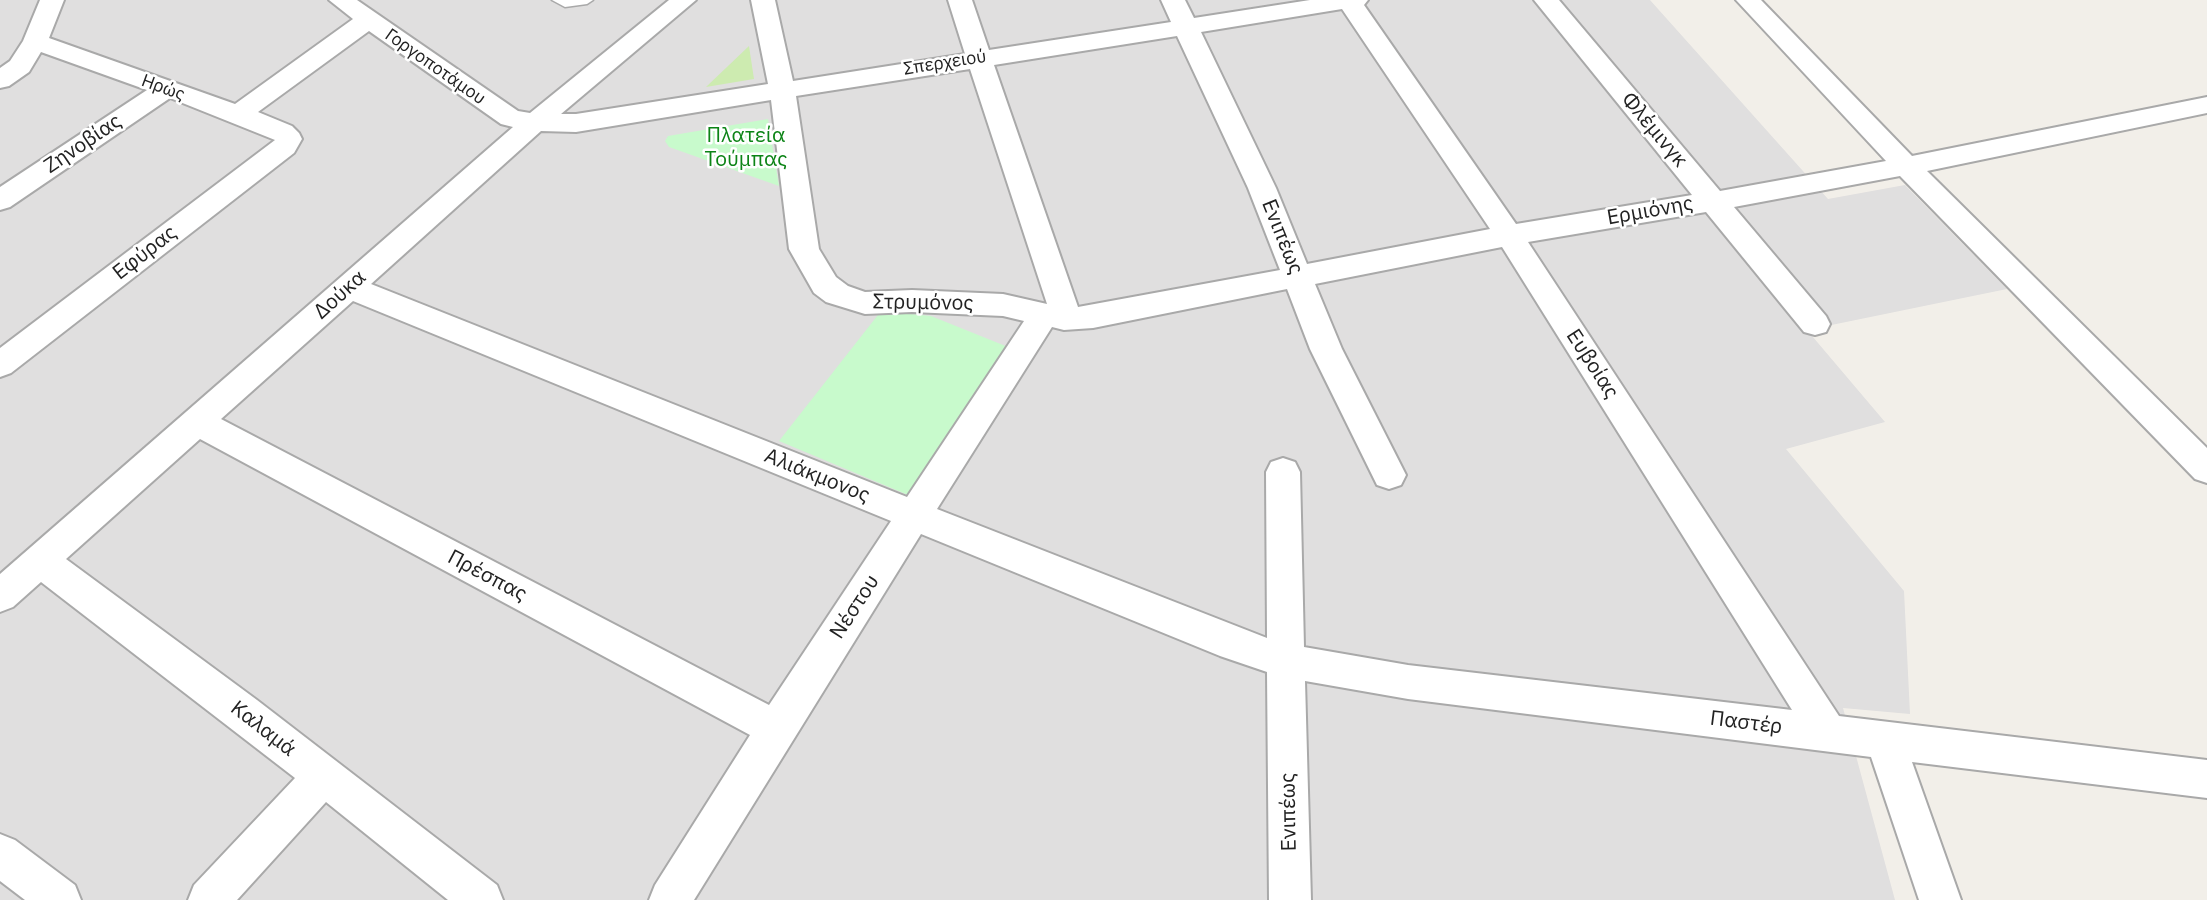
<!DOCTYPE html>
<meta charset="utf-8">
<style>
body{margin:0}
canvas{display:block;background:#f2efe9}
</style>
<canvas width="2207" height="900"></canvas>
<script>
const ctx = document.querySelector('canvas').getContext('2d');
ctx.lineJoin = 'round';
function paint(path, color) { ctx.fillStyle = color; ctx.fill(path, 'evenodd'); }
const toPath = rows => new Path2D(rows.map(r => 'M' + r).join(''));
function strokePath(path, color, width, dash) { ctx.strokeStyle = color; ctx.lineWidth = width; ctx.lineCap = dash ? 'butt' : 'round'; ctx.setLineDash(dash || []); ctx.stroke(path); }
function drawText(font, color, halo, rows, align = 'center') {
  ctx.font = font + ' "IBM Plex Sans",sans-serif'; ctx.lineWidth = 5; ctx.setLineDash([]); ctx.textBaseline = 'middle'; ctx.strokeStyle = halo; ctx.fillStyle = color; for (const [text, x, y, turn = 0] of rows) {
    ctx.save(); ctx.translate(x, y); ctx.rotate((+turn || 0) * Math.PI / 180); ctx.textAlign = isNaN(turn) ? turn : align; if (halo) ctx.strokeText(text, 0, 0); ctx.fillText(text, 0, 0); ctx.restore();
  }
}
paint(toPath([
 [0,0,1650,0,1828,199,1905,185,2007,289,1807,330,1885,422,1786,449,1904,591,1910,714,1843,708,1895,900,0,900]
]), '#e0dfdf');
paint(toPath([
 [749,46,754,79,706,87]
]), '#cdebb0');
paint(toPath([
 [768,119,779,186,669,147,665,141,668,136],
 [881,311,931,316,1008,347,908,495,779,441]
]), '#c8facc');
const service = toPath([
 [552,0,593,0,587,4,565,7,552,0]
]);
const minor = toPath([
 [40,0,64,0,49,38,235,104,353,19,329,0,357,0,518,111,530,113,669,0,696,0,561,114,576,114,768,84,751,0,775,0,793,81,965,54,948,0,972,0,989,50,1171,22,1161,0,1185,0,1194,18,1310,0,1368,0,1364,5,1516,224,1692,195,1534,0,1559,0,1720,191,1886,161,1736,0,1761,0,1912,156,2207,97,2207,113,1927,171,2207,448,2207,483,2195,479,1900,176,1734,207,1826,316,1830,324,1826,332,1815,335,1804,332,1706,212,1528,242,1839,716,2207,760,2207,798,1912,762,1961,900,1919,900,1871,757,1408,699,1305,681,1311,900,1269,900,1267,672,1220,656,921,534,694,900,649,900,655,885,750,735,200,439,66,559,257,700,497,885,503,900,448,900,326,802,237,900,188,900,194,885,295,778,41,582,13,607,0,612,0,574,513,127,501,124,369,31,258,112,292,126,299,133,302,139,294,153,11,373,0,377,0,348,275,140,170,98,10,207,0,210,0,187,147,90,41,52,29,72,9,86,0,88,0,68,10,61,23,41,40,0],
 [1342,9,1490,229,1307,264,1276,188,1201,32,1342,9],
 [1177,36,1248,188,1280,270,1078,307,994,65,1177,36],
 [970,69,1047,304,1003,294,912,290,865,292,848,286,836,277,819,249,796,96,970,69],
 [771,100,789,249,814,293,826,302,865,314,912,312,1003,316,1024,321,907,497,371,284,541,131,576,132,771,100],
 [1502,247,1792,710,1408,665,1304,647,1300,472,1295,462,1283,458,1271,462,1266,472,1267,638,937,509,1052,327,1064,330,1093,328,1287,289,1310,349,1377,485,1389,489,1401,485,1406,475,1342,349,1315,284,1502,247],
 [353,301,891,521,769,705,221,419,353,301],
 [0,834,15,840,75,885,81,900,25,900,0,881,0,834]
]);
strokePath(service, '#a9a9a9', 3);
strokePath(minor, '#a9a9a9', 4);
paint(service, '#fff');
paint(minor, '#fff');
drawText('18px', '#222', '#fff', [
 ["Σπερχειού",945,63,-9],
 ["Γοργοποτάμου",435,67,35],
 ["Ηρώς",163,88,20]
]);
drawText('21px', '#222', '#fff', [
 ["Φλέμινγκ",1654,130,50],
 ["Ζηνοβίας",83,144,-34],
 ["Ερμιόνης",1650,211,-10],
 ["Ενιπέως",1282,237,68],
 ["Εφύρας",145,253,-38],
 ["Δούκα",340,295,-42],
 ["Στρυμόνος",923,303,1],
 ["Ευβοίας",1592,364,57],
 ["Αλιάκμονος",817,476,22],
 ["Πρέσπας",487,576,28],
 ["Νέστου",855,607,-57],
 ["Παστέρ",1746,723,7],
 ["Καλαμά",263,729,38],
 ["Ενιπέως",1289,812,-91]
]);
drawText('21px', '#0c8416', '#fff', [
 ["Πλατεία",746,136],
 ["Τούμπας",746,160]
]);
</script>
